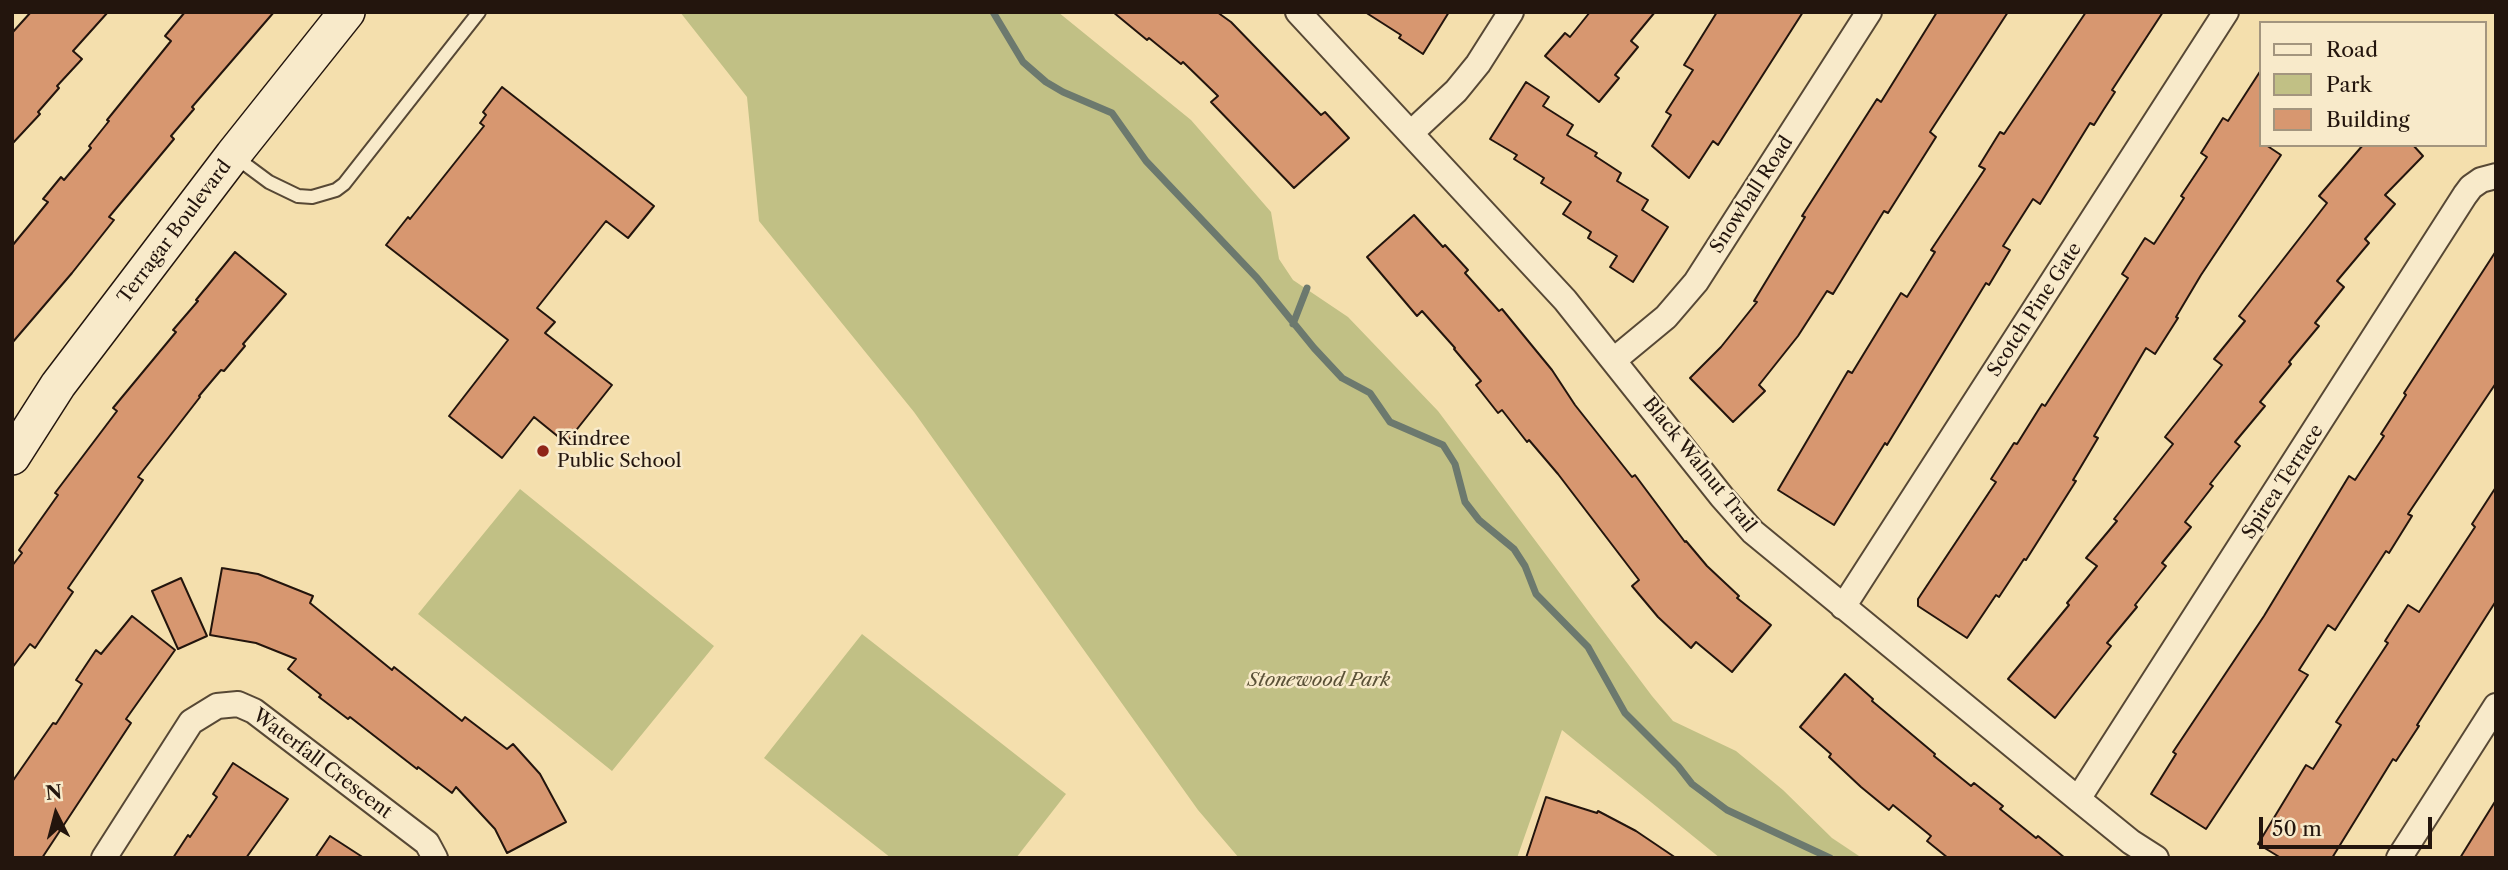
<!DOCTYPE html>
<style>
body{margin:0}
#map{position:relative;width:2508px;height:870px;overflow:hidden;background:#f4dfad;font-family:"Libre Caslon Text",serif}
canvas{display:block}
.frame{position:absolute;inset:0;border:14px solid #23150d;pointer-events:none}
.legend{position:absolute;left:2259px;top:21px;width:228px;height:126px;box-sizing:border-box;background:#f8eaca;border:2px solid #a3957e;margin:0;padding:9px 12px;list-style:none;font-size:21px;color:#23150d}
.legend li{display:flex;align-items:center;gap:14px;height:35px}
.legend b{width:35px;border:2px solid #a3957e}
.north{position:absolute;left:21px;top:779px;width:70px;height:70px;-webkit-text-stroke:5px #f8eaca;paint-order:stroke;rotate:354deg;font-size:19px;font-weight:700;line-height:28px;text-align:center;color:#23150d}
.north::after{content:'';display:block;margin:auto;width:24px;height:32px;background:#23150d;clip-path:polygon(50% 0,100% 100%,50% 72%,0 100%)}
.scale{position:absolute;left:2259px;top:817px;width:173px;height:32px;box-sizing:border-box;border:4px solid #23150d;border-top:0;padding-left:9px;font-size:21px;line-height:24px;white-space:nowrap;color:#23150d;-webkit-text-stroke:5px #f8eaca;paint-order:stroke}
</style>
<div id="map">
<canvas width="2508" height="870"></canvas>
<div class="frame"></div>
<ul class="legend">
<li><b style="height:9px;background:#f8eaca"></b>Road</li>
<li><b style="height:19px;background:#c1c085"></b>Park</li>
<li><b style="height:19px;background:#d79770"></b>Building</li>
</ul>
<div class="north">N</div>
<div class="scale">50 m</div>
</div>
<script>
const ctx = document.querySelector('canvas').getContext('2d');
ctx.lineJoin = 'round';
function paint(path, color) { ctx.fillStyle = color; ctx.fill(path, 'evenodd'); }
const toPath = rows => new Path2D(rows.map(r => 'M' + r).join(''));
function strokePath(path, color, width, dash) { ctx.strokeStyle = color; ctx.lineWidth = width; ctx.lineCap = dash ? 'butt' : 'round'; ctx.setLineDash(dash || []); ctx.stroke(path); }
function drawText(font, color, halo, rows, align = 'center') {
  ctx.font = font + ' "Libre Caslon Text",serif'; ctx.lineWidth = 5; ctx.setLineDash([]); ctx.textBaseline = 'middle'; ctx.strokeStyle = halo; ctx.fillStyle = color; for (const [text, x, y, turn = 0] of rows) {
    ctx.save(); ctx.translate(x, y); ctx.rotate((+turn || 0) * Math.PI / 180); ctx.textAlign = isNaN(turn) ? turn : align; if (halo) ctx.strokeText(text, 0, 0); ctx.fillText(text, 0, 0); ctx.restore();
  }
}
paint(toPath([
 [680,12,1058,12,1191,120,1271,212,1279,259,1293,280,1348,317,1438,411,1652,696,1673,721,1736,751,1783,790,1832,838,1862,858,1720,858,1562,730,1517,858,1239,858,1198,810,914,412,759,221,747,97],
 [520,489,714,646,612,771,418,614],
 [862,634,1066,794,1016,858,891,858,764,758]
]), '#c1c085');
strokePath(toPath([
 [993,12,1023,62,1046,82,1063,92,1112,113,1146,161,1257,278,1314,348,1342,378,1370,393,1390,422,1443,445,1455,464,1465,502,1479,520,1514,549,1525,566,1536,594,1588,647,1625,713,1678,766,1692,784,1727,810,1830,858],
 [1293,324,1307,288]
]), '#6c796e', 7);
const building = toPath([
 [31,12,108,12,73,51,82,59,57,86,59,88,38,112,40,114,12,144,12,33,31,12],
 [185,12,274,12,192,107,194,109,171,136,174,139,109,217,114,220,72,273,12,343,12,246,48,202,43,199,61,177,64,180,91,148,89,146,109,121,107,120,171,41,165,36,185,12],
 [1113,12,1217,12,1231,22,1321,115,1325,112,1349,138,1294,188,1211,102,1218,96,1183,62,1181,64,1149,38,1147,40,1113,12],
 [1365,12,1449,12,1423,54,1399,38,1401,35,1365,12],
 [1590,12,1655,12,1631,41,1638,47,1615,75,1619,78,1599,102,1545,56,1565,33,1570,37,1590,12],
 [1717,12,1803,12,1718,145,1713,141,1689,178,1652,146,1671,115,1666,112,1693,70,1684,65,1717,12],
 [1937,12,2008,12,1930,132,1936,137,1888,213,1884,211,1833,294,1827,291,1798,336,1759,385,1765,391,1733,422,1690,378,1721,347,1757,302,1754,301,1805,217,1802,216,1877,99,1881,102,1937,12],
 [2086,12,2163,12,2112,90,2115,92,2104,109,2094,125,2090,123,2040,204,2033,199,2003,246,2010,250,1989,285,1986,283,1887,445,1885,443,1834,525,1778,490,1848,371,1852,373,1901,293,1907,297,1935,252,1931,250,1985,169,1979,166,2000,132,2004,134,2086,12],
 [2261,70,2261,145,2266,145,2281,155,2201,275,2176,317,2178,318,2155,354,2146,348,2094,436,2098,438,2073,480,2076,481,2026,560,2024,559,1999,597,1996,595,1967,638,1918,606,1918,599,1996,482,1991,479,2014,443,2017,444,2042,404,2045,406,2128,278,2122,274,2145,238,2154,244,2184,198,2181,196,2207,157,2201,153,2223,118,2228,121,2261,70],
 [1526,82,1549,97,1543,106,1573,125,1567,135,1597,153,1595,156,1621,173,1617,181,1648,200,1642,210,1668,227,1633,282,1610,267,1617,256,1588,238,1591,232,1563,214,1571,202,1541,183,1544,178,1514,159,1517,155,1490,139,1526,82],
 [502,87,654,206,628,238,606,221,537,308,555,322,545,333,612,385,566,443,534,417,502,458,449,416,508,340,386,245,408,217,410,219,484,126,480,123,486,115,483,112,502,87],
 [2363,145,2413,145,2423,156,2385,195,2395,204,2365,239,2369,243,2337,281,2344,287,2315,323,2319,326,2289,362,2291,364,2260,402,2265,406,2235,442,2240,446,2210,484,2213,486,2185,522,2191,527,2162,563,2166,566,2135,605,2137,607,2107,643,2111,646,2055,718,2008,679,2069,605,2067,603,2097,566,2086,558,2117,521,2114,519,2173,444,2165,437,2222,365,2214,359,2245,321,2239,316,2327,203,2319,196,2363,145],
 [1414,215,1443,247,1445,245,1468,270,1465,273,1499,311,1502,309,1529,342,1552,370,1575,405,1632,477,1635,475,1685,542,1686,541,1707,566,1739,596,1737,598,1771,625,1732,672,1696,642,1691,648,1658,617,1632,586,1639,580,1558,474,1529,440,1527,442,1502,410,1498,413,1476,385,1481,381,1454,349,1455,348,1422,311,1417,316,1367,257,1414,215],
 [2496,251,2496,383,2408,514,2412,516,2389,553,2386,551,2335,630,2328,625,2299,670,2308,675,2206,829,2151,794,2176,754,2173,752,2264,616,2349,476,2355,480,2384,436,2381,434,2406,395,2404,393,2496,251],
 [235,252,286,294,243,344,245,346,224,371,221,370,199,396,200,397,138,477,143,480,68,588,73,592,35,648,30,644,12,668,12,566,22,553,19,550,58,495,55,493,117,411,113,408,176,332,173,330,198,301,196,300,235,252],
 [2496,487,2496,601,2417,725,2419,726,2396,761,2393,759,2332,858,2281,858,2258,844,2306,765,2313,769,2341,725,2336,722,2388,643,2385,641,2408,605,2419,612,2475,527,2472,524,2496,487],
 [222,568,258,574,313,596,310,603,392,670,394,667,462,721,465,717,507,749,513,744,540,774,566,822,507,853,495,829,456,787,452,793,418,767,417,769,350,717,348,719,319,697,321,695,288,669,296,659,256,643,210,635,222,568],
 [181,578,207,636,178,649,152,591,181,578],
 [132,616,175,650,126,719,131,723,42,858,12,858,12,782,53,723,56,724,82,684,76,680,96,650,101,654,132,616],
 [1845,674,1873,699,1872,701,1935,754,1934,756,1971,786,1974,783,2003,806,2000,809,2036,838,2038,836,2065,858,1948,858,1927,841,1931,836,1893,805,1889,810,1861,787,1829,757,1831,754,1800,727,1845,674],
 [233,763,288,799,246,858,173,858,188,835,190,837,217,797,213,794,233,763],
 [1546,797,1597,813,1598,811,1636,831,1676,858,1526,858,1546,797],
 [2496,800,2496,858,2460,858,2473,837,2496,800],
 [330,836,364,858,315,858,330,836]
]);
paint(building, '#d79770');
strokePath(building, '#23150d', 2);
const lane = toPath([
 [234,156,269,182,298,196,312,197,336,190,344,184,479,12]
]);
const street = toPath([
 [1298,12,1565,300,1722,497,1753,532,2078,799,2131,842,2156,858],
 [1411,133,1456,91,1478,64,1511,12],
 [1614,360,1666,317,1696,282,1869,12],
 [1843,607,2226,12],
 [2078,799,2465,195,2471,187,2481,180,2496,176],
 [104,858,191,722,217,706,238,704,254,711,427,843,435,858],
 [2399,858,2496,706]
]);
const secondary = toPath([
 [12,457,58,385,233,155,347,12]
]);
strokePath(lane, '#574835', 16);
strokePath(street, '#574835', 28);
strokePath(secondary, '#23150d', 38);
strokePath(lane, '#f8eaca', 12);
strokePath(street, '#f8eaca', 24);
strokePath(secondary, '#f8eaca', 35);
for (const [x, y, r, color] of [
 [543,451,7,"#8f2418"]
]) { const dot = new Path2D(); dot.arc(x, y, r, 0, 2 * Math.PI); ctx.fillStyle = color; ctx.fill(dot); strokePath(dot, '#f8eaca', 2.5); }
drawText('19px', '#23150d', '#f8eaca', [
 ["Snowball Road",1752,195,-57],
 ["Terragar Boulevard",175,232,-53],
 ["Scotch Pine Gate",2035,310,-57],
 ["Black Walnut Trail",1699,465,51],
 ["Spirea Terrace",2283,482,-57],
 ["Waterfall Crescent",322,764,37]
]);
drawText('19px', '#23150d', '#f8eaca', [
 ["Kindree",557,440],
 ["Public School",557,462]
], 'left');
drawText('italic 19px', '#5a5137', '#f8eaca', [
 ["Stonewood Park",1319,681]
]);
</script>
